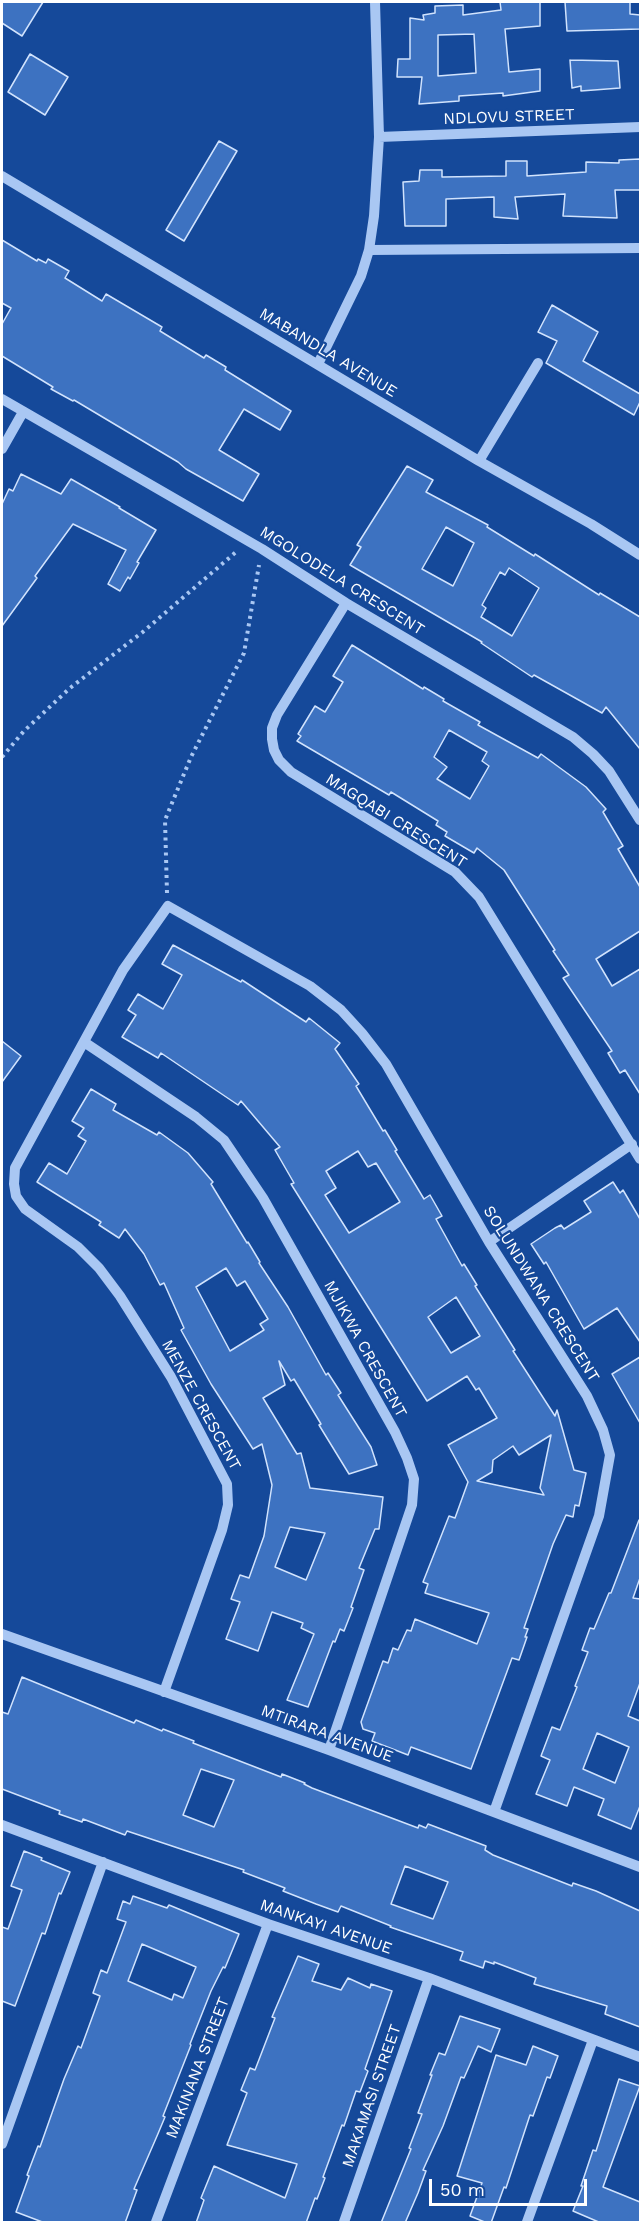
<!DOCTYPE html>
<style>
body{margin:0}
#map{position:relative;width:642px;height:2224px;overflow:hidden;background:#15499a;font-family:"Work Sans",sans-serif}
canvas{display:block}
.frame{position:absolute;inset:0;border:3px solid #fff;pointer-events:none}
.scale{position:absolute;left:429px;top:2179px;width:158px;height:27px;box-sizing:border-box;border:3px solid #fff;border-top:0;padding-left:8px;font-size:18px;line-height:21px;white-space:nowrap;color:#fff;-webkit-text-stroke:4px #15499a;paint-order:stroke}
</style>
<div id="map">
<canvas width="642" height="2224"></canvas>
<div class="frame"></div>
<div class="scale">50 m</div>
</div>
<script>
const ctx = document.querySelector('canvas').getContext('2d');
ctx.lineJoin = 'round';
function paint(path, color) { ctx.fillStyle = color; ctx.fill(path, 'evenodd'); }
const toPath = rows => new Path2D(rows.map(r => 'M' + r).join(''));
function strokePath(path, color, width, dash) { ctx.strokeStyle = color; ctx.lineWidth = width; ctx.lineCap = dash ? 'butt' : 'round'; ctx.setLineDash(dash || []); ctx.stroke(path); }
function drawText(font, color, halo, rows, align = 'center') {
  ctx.font = font + ' "Work Sans",sans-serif'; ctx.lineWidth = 4.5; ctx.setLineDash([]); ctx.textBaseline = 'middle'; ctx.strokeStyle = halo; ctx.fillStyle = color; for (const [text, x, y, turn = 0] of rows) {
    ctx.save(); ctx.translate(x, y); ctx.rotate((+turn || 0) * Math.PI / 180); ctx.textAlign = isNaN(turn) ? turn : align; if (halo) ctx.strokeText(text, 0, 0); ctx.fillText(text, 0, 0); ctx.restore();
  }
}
const building = toPath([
 [2,2,43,2,22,36,2,23,2,2],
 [500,2,540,2,540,26,505,29,509,72,540,69,540,91,503,96,503,93,459,96,459,101,419,104,422,77,397,77,398,59,410,59,410,18,424,20,423,15,435,13,435,6,463,5,463,15,501,10,500,2],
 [474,34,476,73,438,76,438,35,474,34],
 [565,2,630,2,630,14,640,15,640,29,567,31,565,2],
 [30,54,68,77,45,115,8,92,30,54],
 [570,60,618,61,620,88,581,91,581,86,572,88,570,60],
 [219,141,237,151,184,241,166,230,219,141],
 [640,159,640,190,615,190,617,218,563,216,565,194,515,197,518,219,494,217,494,197,446,199,446,226,405,226,403,182,419,181,420,170,442,170,442,177,506,176,506,161,527,161,527,176,586,172,586,162,619,163,619,160,640,159],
 [2,240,37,261,38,259,46,263,48,259,69,271,65,278,102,301,106,294,162,327,160,331,204,358,206,355,226,367,225,370,291,411,280,430,244,409,219,450,259,474,243,501,186,469,178,462,74,400,73,401,51,389,53,387,2,356,2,324,11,308,2,303,2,240],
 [552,305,598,332,583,361,640,394,640,402,634,415,546,363,557,341,538,332,552,305],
 [407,466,433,480,426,492,488,525,487,527,534,556,535,554,599,595,600,593,640,617,640,749,606,707,602,713,534,675,532,677,481,643,482,642,350,565,361,547,357,545,407,466],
 [446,527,474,543,453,586,422,569,446,527],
 [509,568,539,588,512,636,481,617,486,608,482,605,500,572,505,575,509,568],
 [21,474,61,494,71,479,120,507,119,508,156,530,137,562,139,563,130,579,128,577,120,591,108,584,126,550,73,524,35,576,37,578,2,626,2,504,9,489,13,491,21,474],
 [352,645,423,689,424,687,444,699,443,701,480,722,478,725,538,758,541,754,586,787,606,809,603,812,623,846,618,849,640,887,640,931,596,959,612,986,640,969,640,1094,625,1070,620,1073,608,1053,612,1051,563,978,569,975,553,951,555,950,504,870,477,848,474,853,445,836,447,832,436,825,438,821,391,792,389,795,297,741,301,736,298,734,315,706,325,712,343,682,333,676,352,645],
 [449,730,487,752,482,761,489,766,470,799,437,779,447,767,434,757,449,730],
 [173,945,241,982,242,980,306,1022,309,1018,340,1043,335,1049,359,1084,356,1086,383,1131,385,1130,397,1150,395,1151,424,1199,430,1195,442,1216,436,1219,462,1266,464,1264,477,1285,475,1286,515,1350,513,1351,555,1416,557,1410,574,1470,586,1473,579,1506,575,1505,573,1517,566,1515,553,1544,524,1628,528,1629,525,1637,527,1637,519,1660,512,1658,471,1769,411,1747,408,1755,372,1741,375,1733,363,1729,361,1722,383,1661,388,1663,393,1648,398,1650,407,1630,411,1631,415,1619,477,1644,489,1613,425,1593,428,1584,423,1582,449,1516,455,1518,468,1482,448,1445,497,1418,479,1388,476,1390,467,1376,427,1401,291,1184,294,1183,275,1150,280,1147,241,1101,238,1105,161,1053,158,1058,122,1037,136,1015,128,1010,138,994,163,1009,182,975,162,964,173,945],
 [358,1151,368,1167,376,1163,400,1202,349,1233,325,1195,336,1188,326,1171,358,1151],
 [456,1297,480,1336,451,1353,428,1317,456,1297],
 [551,1435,540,1488,544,1495,477,1481,492,1472,493,1460,513,1446,519,1455,551,1435],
 [2,1041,21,1056,2,1082,2,1041],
 [91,1089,116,1104,113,1110,157,1135,159,1132,188,1153,213,1182,211,1184,247,1243,248,1242,260,1262,259,1263,288,1307,326,1375,328,1373,341,1393,338,1395,371,1447,377,1465,349,1474,319,1425,321,1424,294,1379,291,1381,279,1361,285,1385,263,1398,297,1454,301,1453,310,1488,383,1497,379,1529,375,1529,359,1568,364,1570,351,1607,353,1608,344,1631,340,1629,335,1642,333,1641,308,1707,287,1700,314,1634,301,1628,303,1623,272,1612,258,1651,226,1639,240,1602,231,1599,240,1575,249,1578,264,1536,272,1485,262,1444,253,1449,211,1384,181,1330,184,1328,164,1283,160,1285,144,1254,125,1229,119,1238,99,1225,101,1222,37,1182,49,1163,67,1174,86,1141,78,1136,84,1128,72,1121,91,1089],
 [226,1268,237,1286,245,1281,268,1319,260,1324,264,1330,230,1351,196,1287,226,1268],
 [290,1527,325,1533,306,1580,275,1567,290,1527],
 [613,1182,620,1193,623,1190,640,1219,640,1342,617,1308,584,1329,546,1262,544,1264,531,1244,555,1228,561,1225,564,1229,591,1212,584,1201,613,1182],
 [640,1357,640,1423,612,1374,640,1357],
 [639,1520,640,1520,640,1578,633,1598,640,1599,640,1683,628,1716,640,1721,640,1806,631,1829,598,1815,604,1799,574,1787,567,1806,536,1794,550,1760,541,1756,552,1727,560,1730,577,1687,575,1686,588,1652,582,1650,590,1628,594,1629,609,1593,611,1593,639,1520],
 [597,1733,629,1747,615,1783,583,1769,597,1733],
 [22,1677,134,1723,136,1720,162,1731,163,1729,194,1741,193,1743,281,1777,282,1774,305,1783,304,1784,312,1788,418,1828,419,1825,426,1828,428,1824,486,1846,485,1850,493,1855,572,1886,573,1883,596,1891,640,1911,640,2027,605,2014,607,2006,534,1984,536,1978,494,1962,494,1964,485,1961,483,1968,460,1960,463,1952,390,1927,391,1926,341,1906,338,1912,316,1904,283,1891,285,1888,243,1872,244,1870,127,1831,125,1835,83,1819,82,1822,59,1814,60,1811,2,1789,2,1712,8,1714,22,1677],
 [201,1769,234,1780,214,1827,183,1815,201,1769],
 [405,1866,448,1882,433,1919,391,1904,405,1866],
 [24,1851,42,1858,41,1860,70,1872,61,1894,59,1893,45,1934,42,1933,15,2006,2,2001,2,1927,8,1929,22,1890,11,1886,24,1851],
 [133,1896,167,1908,169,1905,239,1934,225,1968,223,1967,211,1991,190,2044,191,2045,163,2116,165,2117,157,2136,134,2189,137,2190,125,2223,45,2223,16,2212,29,2176,27,2175,38,2146,40,2147,64,2079,78,2046,81,2048,100,1996,93,1993,101,1970,107,1973,126,1922,117,1919,123,1901,130,1904,133,1896],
 [142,1944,196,1967,183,1998,174,1994,172,2000,128,1981,142,1944],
 [298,1956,319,1964,312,1981,341,1990,348,1978,370,1988,371,1984,392,1991,365,2069,368,2071,360,2092,356,2091,344,2126,342,2125,323,2177,325,2178,317,2199,315,2198,306,2223,196,2223,204,2200,201,2198,214,2166,285,2198,297,2164,227,2145,247,2093,241,2090,250,2068,255,2070,275,2018,272,2017,298,1956],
 [460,2016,500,2029,491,2052,478,2046,464,2078,461,2077,443,2126,423,2170,426,2171,418,2193,405,2223,381,2223,411,2149,409,2148,422,2114,418,2113,432,2075,430,2075,439,2053,445,2055,460,2016],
 [533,2046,558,2056,550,2078,547,2077,533,2116,530,2115,506,2188,504,2187,491,2223,487,2223,470,2216,482,2183,457,2176,496,2055,526,2065,533,2046],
 [619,2079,640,2086,603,2187,640,2202,640,2223,601,2223,573,2211,583,2186,581,2186,593,2150,596,2151,619,2079]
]);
paint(building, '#3d72c1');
strokePath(building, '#d1e3fd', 1.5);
strokePath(toPath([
 [2,757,24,731,70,688,144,631,236,552],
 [167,893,165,820,191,757,244,653,259,565]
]), '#a9c7f3', 4, [3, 4.5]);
strokePath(toPath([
 [379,137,640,127],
 [2,176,479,461,591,524,640,555],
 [369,250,640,248],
 [318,364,361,276,369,250,374,216,379,137,375,2],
 [2,399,262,549,346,603,573,737,593,754,609,771,640,820],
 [2,449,23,412],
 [479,461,538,363],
 [346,603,277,715,272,728,272,739,274,750,279,760,291,772,455,872,479,897,640,1159],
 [84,1042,196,1117,224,1140,263,1198,395,1432,407,1458,414,1479,412,1505,329,1750],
 [489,1242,632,1144],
 [2,1634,329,1750,640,1867],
 [164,1692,222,1530,228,1505,227,1484,171,1377,120,1296,99,1268,78,1247,25,1209,16,1196,14,1184,15,1168,123,970,168,906,310,986,341,1010,362,1033,386,1064,489,1242,587,1396,603,1430,610,1455,599,1516,494,1812],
 [2,1825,268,1924,429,1978,640,2057],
 [2,2144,103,1862],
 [156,2222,268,1924],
 [344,2222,429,1978],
 [527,2222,593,2040]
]), '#a9c7f3', 10);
drawText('16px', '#fff', '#15499a', [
 ["NDLOVU STREET",509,117,-2],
 ["MABANDLA AVENUE",328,353,31],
 ["MGOLODELA CRESCENT",342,581,32],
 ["MAGQABI CRESCENT",396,821,32],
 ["SOLUNDWANA CRESCENT",541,1294,58],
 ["MJIKWA CRESCENT",365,1349,61],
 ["MENZE CRESCENT",201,1405,61],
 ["MTIRARA AVENUE",327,1734,20],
 ["MANKAYI AVENUE",326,1927,19],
 ["MAKINANA STREET",198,2068,-69],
 ["MAKAMASI STREET",372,2096,-71]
]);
</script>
